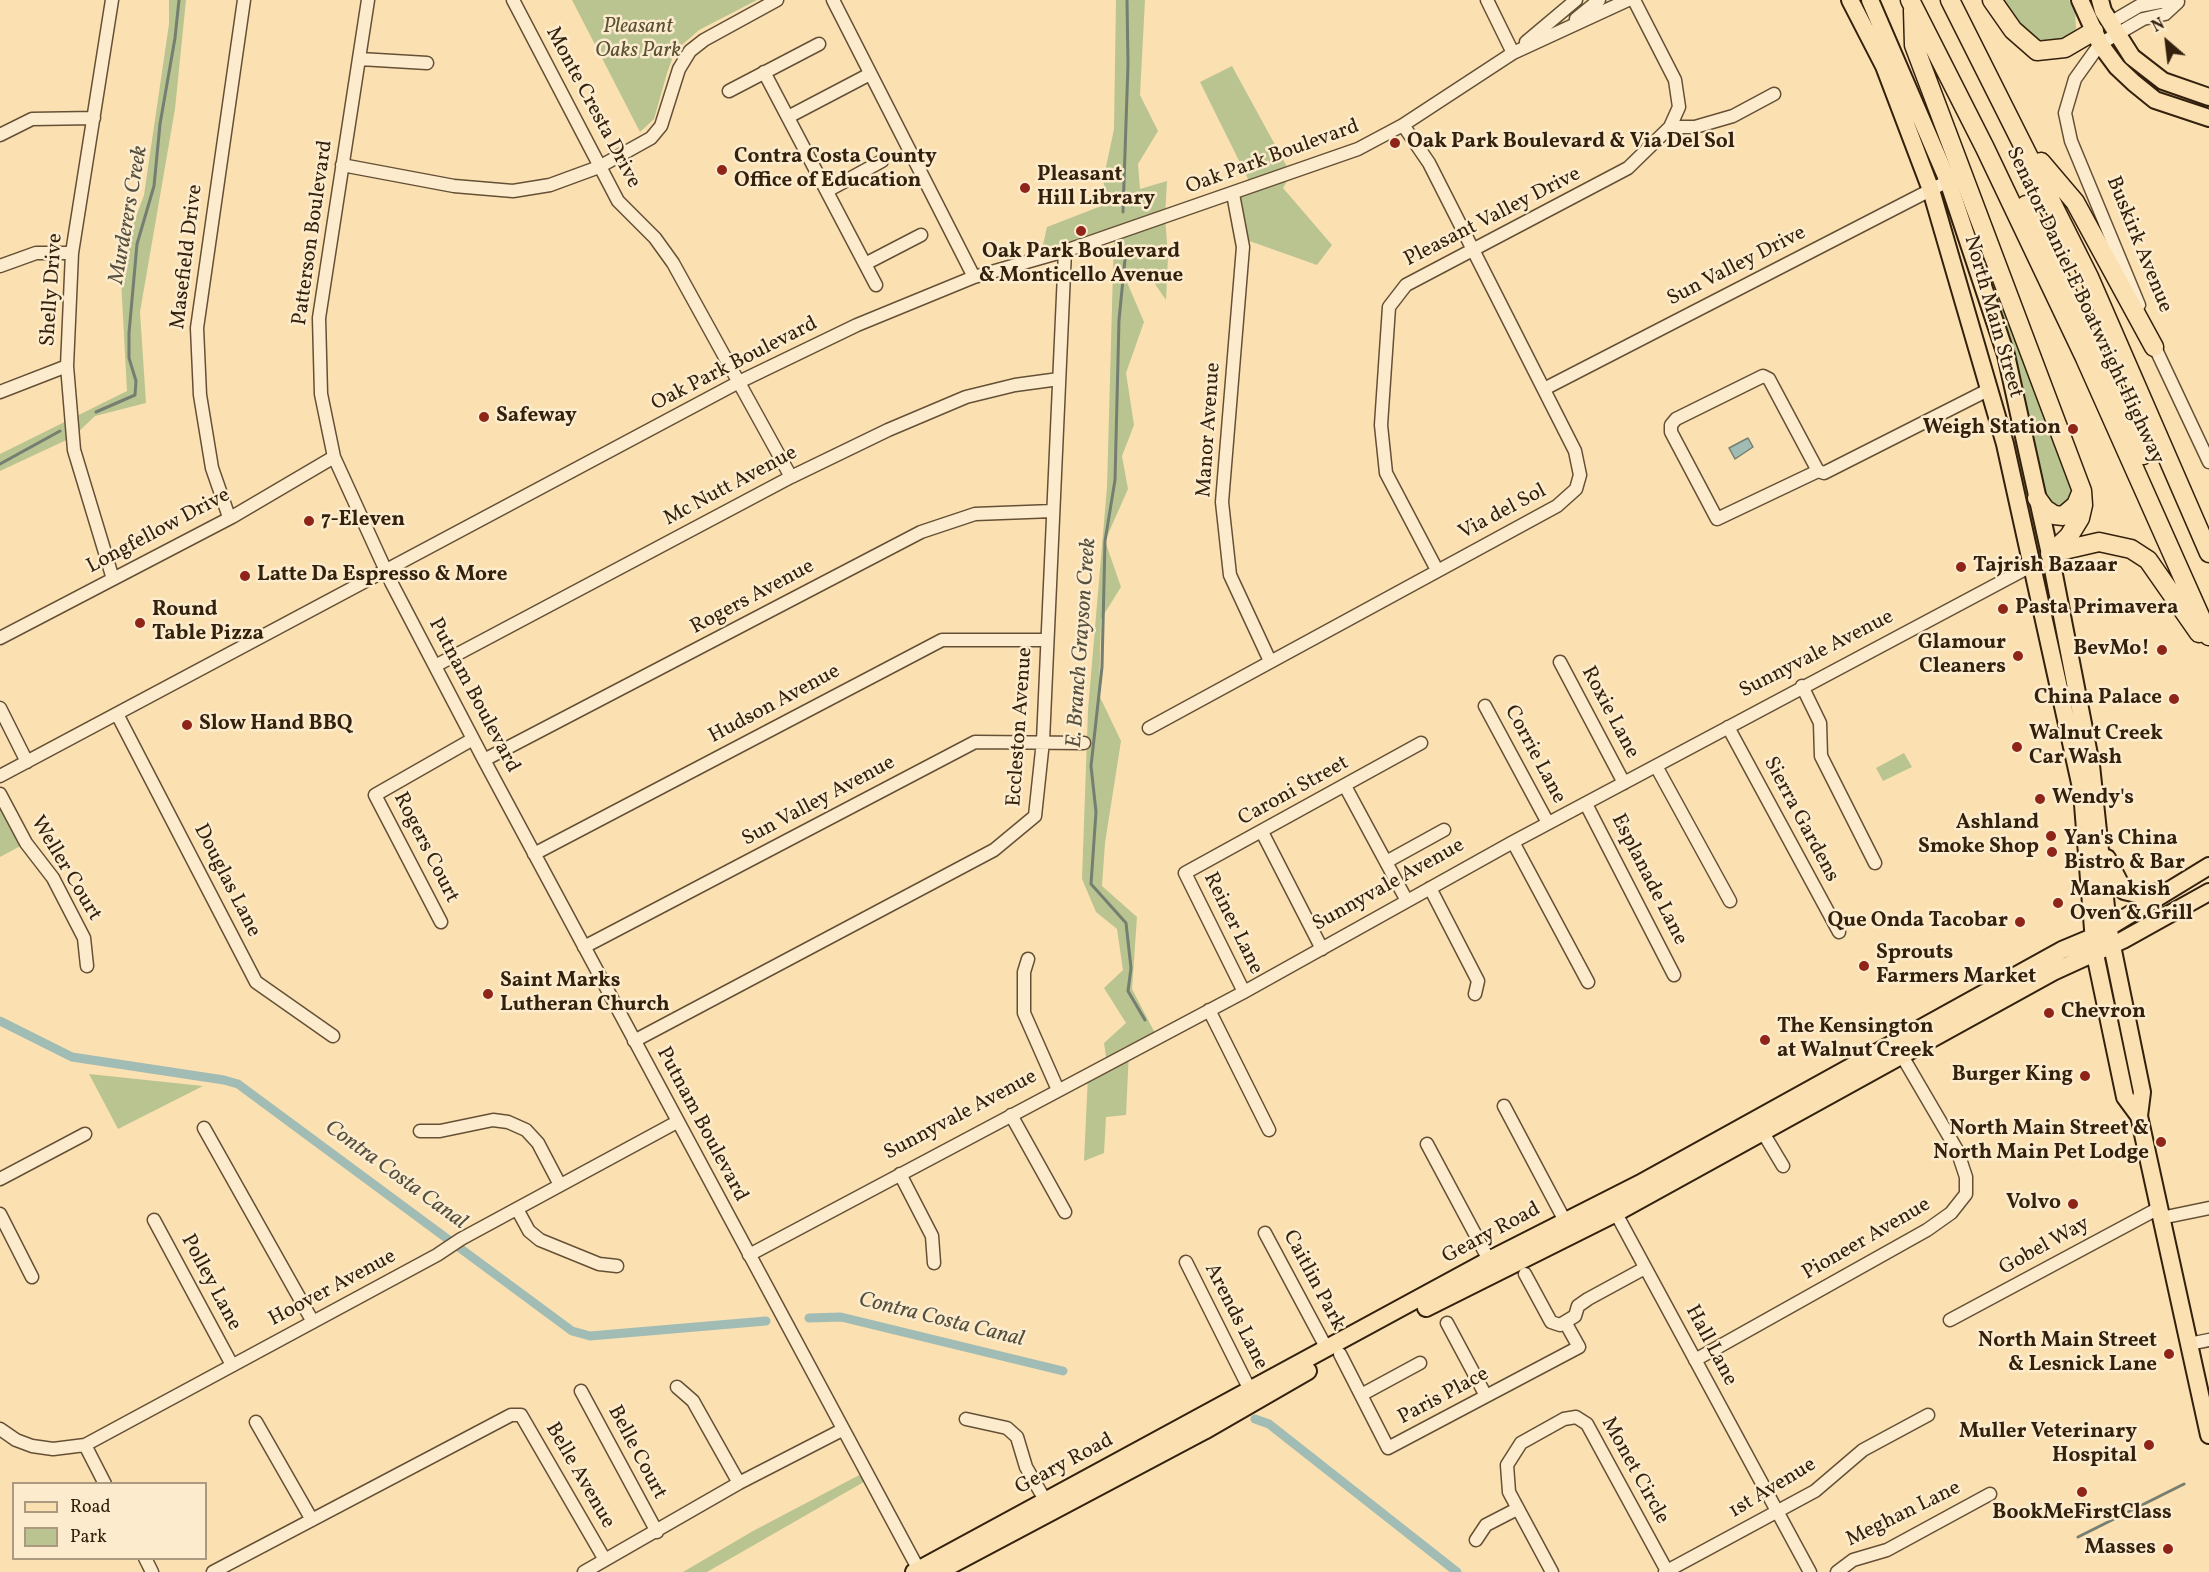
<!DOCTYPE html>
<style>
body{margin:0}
#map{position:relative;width:2209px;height:1572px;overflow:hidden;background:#fbe1b2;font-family:Vollkorn,serif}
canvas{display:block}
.legend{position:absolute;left:12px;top:1482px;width:195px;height:78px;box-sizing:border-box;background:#fceccd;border:2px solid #ac9a80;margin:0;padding:8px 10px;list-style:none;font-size:18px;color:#33200d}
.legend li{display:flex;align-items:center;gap:12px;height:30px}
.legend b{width:30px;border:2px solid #ac9a80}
.north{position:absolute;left:2137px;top:12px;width:60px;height:60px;-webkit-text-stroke:4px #fceccd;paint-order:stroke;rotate:332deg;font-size:16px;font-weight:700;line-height:24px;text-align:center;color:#33200d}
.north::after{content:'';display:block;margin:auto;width:21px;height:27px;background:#33200d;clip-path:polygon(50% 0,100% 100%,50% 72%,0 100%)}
</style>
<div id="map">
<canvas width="2209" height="1572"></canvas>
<ul class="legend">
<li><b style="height:8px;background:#fbe1b2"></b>Road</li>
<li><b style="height:16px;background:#b9c490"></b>Park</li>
</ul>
<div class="north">N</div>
</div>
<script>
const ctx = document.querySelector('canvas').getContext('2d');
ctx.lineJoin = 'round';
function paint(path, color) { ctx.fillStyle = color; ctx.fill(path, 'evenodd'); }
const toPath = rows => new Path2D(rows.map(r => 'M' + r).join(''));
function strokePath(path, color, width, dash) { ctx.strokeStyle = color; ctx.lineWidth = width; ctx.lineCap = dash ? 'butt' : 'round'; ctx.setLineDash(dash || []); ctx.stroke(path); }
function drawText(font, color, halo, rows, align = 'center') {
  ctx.font = font + ' Vollkorn,serif'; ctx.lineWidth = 5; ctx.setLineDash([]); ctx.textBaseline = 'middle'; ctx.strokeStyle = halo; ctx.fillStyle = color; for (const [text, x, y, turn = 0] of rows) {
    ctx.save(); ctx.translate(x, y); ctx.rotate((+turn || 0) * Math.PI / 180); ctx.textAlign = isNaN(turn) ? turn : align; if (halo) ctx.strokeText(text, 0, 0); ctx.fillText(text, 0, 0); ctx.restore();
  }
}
paint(toPath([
 [169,0,186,0,175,109,140,312,146,403,95,416,73,437,0,471,0,454,127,391,120,261,144,195,169,24],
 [572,0,757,0,699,30,683,44,674,54,667,73,654,119,640,132],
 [1116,0,1145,0,1140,95,1158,131,1138,164,1140,189,1167,181,1165,217,1168,256,1166,300,1144,268,1124,275,1144,322,1126,373,1134,425,1122,456,1128,489,1105,541,1121,587,1101,619,1099,695,1121,741,1105,843,1102,886,1137,917,1132,989,1157,1037,1129,1051,1126,1115,1106,1117,1104,1153,1084,1161,1088,1075,1107,1063,1104,1043,1126,1023,1104,988,1123,970,1117,929,1096,912,1082,879,1088,710,1107,487,1114,235,1040,258,1047,227,1109,203,1103,181,1114,129],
 [1998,0,2069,0,2075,13,2076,29,2066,42,2040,44,2028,37],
 [1232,66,1291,174,1283,188,1332,245,1317,265,1241,238,1233,194,1252,187,1200,82],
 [1932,117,2076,474,2076,505,2045,509,2006,355,1950,181],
 [1904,753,1912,767,1883,781,1876,768],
 [0,794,26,843,0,857],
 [89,1074,203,1086,118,1129],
 [865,1472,869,1479,707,1572,683,1572,753,1531]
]), '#b9c490');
const water = toPath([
 [1748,438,1753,447,1735,459,1729,448,1748,438]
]);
paint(water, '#a0bcb4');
strokePath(water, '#747e71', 1.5);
strokePath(toPath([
 [1123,212,1128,64,1127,0],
 [1126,249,1119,320,1115,480,1105,541,1102,667,1091,766,1096,812,1091,884,1126,923,1131,968,1128,991,1145,1020],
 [96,412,135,395,136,381,129,358,129,333,137,244,154,186,160,124,175,38,179,0],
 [0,464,60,431],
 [2078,1537,2184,1484]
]), '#747e71', 3);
strokePath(toPath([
 [0,1021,72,1057,224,1080,238,1084,572,1331,590,1336,766,1321],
 [809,1318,841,1317,1063,1371],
 [1255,1419,1269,1424,1457,1572]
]), '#a0bcb4', 9);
const minor = toPath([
 [112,0,72,253,67,366,74,450,113,579],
 [368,0,319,318,321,394,334,457,391,582,484,760,920,1572],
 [513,0,618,201,655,238,673,263,791,477],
 [833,0,974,277],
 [1487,0,1513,53],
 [1576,19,1599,0],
 [2110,23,2139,6,2160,2,2178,2,2165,14,2143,19,2100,44,2075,79,2065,113,2071,141,2139,305],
 [1526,42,1576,0],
 [360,59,427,63],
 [764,72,876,285],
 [729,91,819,44],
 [788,117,870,74],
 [1670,127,1695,127,1733,116,1774,94],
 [0,135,32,119,94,118],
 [342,165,454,186,513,191,550,185,599,167,651,138,661,126,679,69,690,51,704,40,777,0],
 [827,191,882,161],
 [1233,194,1243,247,1222,502,1230,575,1270,661],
 [865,264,921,235],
 [0,266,36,253,72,253],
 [2152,341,2209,462],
 [1544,389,1948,181],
 [0,392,67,366],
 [1818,471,1717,519,1671,432,1671,425,1676,419,1763,376,1769,379,1818,471,1824,473,1990,389],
 [229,517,212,468,200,395,197,328,244,0],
 [1437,570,1386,473,1381,425,1389,307,1406,285,1628,168,1670,127,1679,107,1675,80,1634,0],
 [0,638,232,517,334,457],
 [1560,662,1624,783],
 [435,666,791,477,888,430,966,397,1015,385,1059,379],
 [1802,686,1820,723,1821,756,1875,863],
 [1485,706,1548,823],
 [0,708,27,762],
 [117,714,256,982,333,1036],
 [1728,727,1839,932],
 [1149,728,1557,506,1576,489,1580,475,1575,451,1429,163,1403,125],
 [484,760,921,532,975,514,1053,511],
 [1656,766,1730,901],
 [0,776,739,382,857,325,974,277,1065,251,1358,149,1403,125,1513,53,1628,0],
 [1345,786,1407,901],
 [0,794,26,843,53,878,84,938,87,966],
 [1586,804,1674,975],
 [1262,832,1322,949],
 [1513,842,1588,982],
 [534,854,942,640,1046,640],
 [1386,862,1444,830],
 [1430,888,1478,981,1475,994],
 [441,922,375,795,473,739],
 [584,947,975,742,1084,743],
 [1028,959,1024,972,1024,1013,1058,1090],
 [1244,992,1185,873,1421,743],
 [1209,1010,1269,1130],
 [634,1041,994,850,1035,816,1043,741,1065,251],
 [1504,1106,1565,1221],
 [1011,1115,1065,1212],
 [1759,1126,1783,1166],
 [204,1128,313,1322],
 [420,1131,440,1131,493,1120,508,1122,526,1130,538,1143,560,1185],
 [1427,1144,1489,1260],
 [900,1174,932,1236,934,1263],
 [0,1179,85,1134],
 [1612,1206,1810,1572],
 [517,1209,529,1231,540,1240,599,1264,617,1266],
 [0,1214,32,1277],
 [2161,1218,2209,1208],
 [154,1220,232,1365],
 [1265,1233,1327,1349],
 [749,1255,1244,992,1513,842,2033,565],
 [1186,1262,1250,1390],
 [1525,1274,1551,1322,1560,1325,1575,1316,1578,1306,1588,1299,1645,1268],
 [1950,1320,2159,1208],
 [1447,1323,1486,1396],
 [2189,1344,2209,1340],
 [1340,1354,1388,1448,1579,1347,1565,1322],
 [1695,1360,1927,1230,1951,1213,1966,1194,1966,1177,1957,1150,1898,1049],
 [677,1387,693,1401,739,1483],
 [581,1391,657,1532],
 [1361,1395,1420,1363],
 [966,1419,1007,1428,1017,1437,1026,1467,1045,1500],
 [256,1422,312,1520],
 [0,1429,16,1440,32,1446,53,1449,85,1445,437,1255,461,1239,677,1122],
 [85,1445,105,1484],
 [1476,1540,1486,1525,1517,1509],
 [145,1558,152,1572],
 [213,1572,511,1415,521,1415,605,1560],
 [584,1572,739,1483,842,1430],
 [1552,1572,1509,1492,1507,1465,1521,1443,1564,1419,1576,1417,1587,1424,1667,1571],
 [1665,1572,1815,1491,1863,1450,1928,1415],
 [1837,1572,1853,1560,1887,1550,1990,1494]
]);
const major = toPath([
 [1850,0,1884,66,1931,190,2005,444,2082,792,2095,954,2125,1097,2139,1116],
 [1870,0,1948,181,2006,355,2050,554,2091,765,2108,926,2142,1092,2139,1116,2209,1435],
 [2080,0,2100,44,2117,67,2134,83,2155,100,2209,118],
 [2100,0,2103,11,2132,57,2163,81,2209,97],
 [2107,858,2124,891,2141,895,2158,892],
 [1426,1308,1616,1213,2053,972,2123,940,2209,892],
 [914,1572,1489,1260,1639,1184,2062,950,2093,937,2209,866],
 [938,1572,1204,1431,1308,1371]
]);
const highway = toPath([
 [1910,0,1985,148,2085,358,2209,636],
 [1950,0,2089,277,2209,553],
 [1992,0,2013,30,2037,51,2065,48,2094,31],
 [1913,10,1914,45,2082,491,2083,505,2080,518,2069,536,2050,554],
 [2041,162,2075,202,2154,347],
 [2026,205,2143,455],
 [2037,498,2045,509,2054,515,2063,516,2076,505,2081,493],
 [2051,553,2099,542,2131,549,2148,560,2199,633]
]);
strokePath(minor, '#655036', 15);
strokePath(major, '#33200d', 20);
strokePath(highway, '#33200d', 21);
strokePath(minor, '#fceccd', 12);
strokePath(major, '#fbe1b2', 16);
strokePath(highway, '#fbe1b2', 18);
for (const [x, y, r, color] of [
 [1395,143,6,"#8f2418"],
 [722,170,6,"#8f2418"],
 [1025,188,6,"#8f2418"],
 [1081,231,6,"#8f2418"],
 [484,417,6,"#8f2418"],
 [2073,429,6,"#8f2418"],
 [309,521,6,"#8f2418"],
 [1961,567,6,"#8f2418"],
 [245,576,6,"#8f2418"],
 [2003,609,6,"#8f2418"],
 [140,623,6,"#8f2418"],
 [2162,650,6,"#8f2418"],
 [2018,656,6,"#8f2418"],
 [2174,699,6,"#8f2418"],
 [187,725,6,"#8f2418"],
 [2017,747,6,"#8f2418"],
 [2040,799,6,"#8f2418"],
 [2051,836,6,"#8f2418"],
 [2052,852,6,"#8f2418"],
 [2058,903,6,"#8f2418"],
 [2020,922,6,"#8f2418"],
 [1864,966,6,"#8f2418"],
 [488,994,6,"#8f2418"],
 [2049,1013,6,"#8f2418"],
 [1765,1040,6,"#8f2418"],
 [2085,1076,6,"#8f2418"],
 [2161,1142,6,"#8f2418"],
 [2073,1204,6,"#8f2418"],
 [2169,1354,6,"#8f2418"],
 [2149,1445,6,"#8f2418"],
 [2082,1492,6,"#8f2418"],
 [2168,1549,6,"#8f2418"]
]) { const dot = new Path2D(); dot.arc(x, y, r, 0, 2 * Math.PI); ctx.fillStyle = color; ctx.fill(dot); strokePath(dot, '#fceccd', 2); }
drawText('italic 21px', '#5b5134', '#fceccd', [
 ["Pleasant",638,28],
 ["Oaks Park",638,52]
]);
drawText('21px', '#33200d', '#fceccd', [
 ["Monte Cresta Drive",592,108,62],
 ["Oak Park Boulevard",1273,158,-20],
 ["Pleasant Valley Drive",1493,218,-27],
 ["Patterson Boulevard",314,233,-82],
 ["Buskirk Avenue",2138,245,68],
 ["Masefield Drive",188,257,-83],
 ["Sun Valley Drive",1737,267,-27],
 ["Shelly Drive",53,290,-86],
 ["Senator Daniel E Boatwright Highway",2084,306,65],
 ["North Main Street",1992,317,74],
 ["Oak Park Boulevard",735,365,-27],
 ["Manor Avenue",1210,430,-86],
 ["Mc Nutt Avenue",731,487,-28],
 ["Via del Sol",1503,513,-28],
 ["Longfellow Drive",159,532,-28],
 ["Rogers Avenue",753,598,-28],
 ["Sunnyvale Avenue",1817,655,-27],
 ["Putnam Boulevard",473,696,62],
 ["Hudson Avenue",775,705,-28],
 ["Roxie Lane",1609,713,62],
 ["Eccleston Avenue",1021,727,-86],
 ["Corrie Lane",1534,755,62],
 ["Caroni Street",1294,792,-29],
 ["Sun Valley Avenue",819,802,-28],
 ["Sierra Gardens",1800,820,62],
 ["Rogers Court",425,848,63],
 ["Weller Court",65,869,59],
 ["Esplanade Lane",1648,880,63],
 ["Douglas Lane",226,881,63],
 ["Sunnyvale Avenue",1389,886,-29],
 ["Reiner Lane",1232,924,64],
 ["Sunnyvale Avenue",961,1116,-28],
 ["Putnam Boulevard",701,1125,62],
 ["Geary Road",1492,1234,-28],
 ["Pioneer Avenue",1867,1240,-30],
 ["Gobel Way",2045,1247,-29],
 ["Caitlin Park",1313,1281,62],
 ["Polley Lane",210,1283,62],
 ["Hoover Avenue",333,1289,-28],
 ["Arends Lane",1235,1317,63],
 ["Hall Lane",1710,1346,62],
 ["Paris Place",1444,1397,-28],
 ["Belle Court",636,1453,62],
 ["Geary Road",1065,1465,-28],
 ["Monet Circle",1634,1471,61],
 ["Belle Avenue",579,1476,60],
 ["1st Avenue",1773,1489,-31],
 ["Meghan Lane",1904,1515,-26]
]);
drawText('bold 21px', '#33200d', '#fceccd', [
 ["Oak Park Boulevard & Via Del Sol",1407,143],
 ["Contra Costa County",734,158],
 ["Office of Education",734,182],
 ["Pleasant",1037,176],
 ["Hill Library",1037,200],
 ["Oak Park Boulevard",1081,253,"center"],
 ["& Monticello Avenue",1081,277,"center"],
 ["Safeway",496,417],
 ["Weigh Station",2061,429,"right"],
 ["7-Eleven",321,521],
 ["Tajrish Bazaar",1973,567],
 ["Latte Da Espresso & More",257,576],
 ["Pasta Primavera",2015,609],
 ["Round",152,611],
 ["Table Pizza",152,635],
 ["Glamour",2006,644,"right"],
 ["Cleaners",2006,668,"right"],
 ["BevMo!",2150,650,"right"],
 ["China Palace",2162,699,"right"],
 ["Slow Hand BBQ",199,725],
 ["Walnut Creek",2029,735],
 ["Car Wash",2029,759],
 ["Wendy's",2052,799],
 ["Ashland",2039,824,"right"],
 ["Smoke Shop",2039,848,"right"],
 ["Yan's China",2064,840],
 ["Bistro & Bar",2064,864],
 ["Manakish",2070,891],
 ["Oven & Grill",2070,915],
 ["Que Onda Tacobar",2008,922,"right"],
 ["Sprouts",1876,954],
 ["Farmers Market",1876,978],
 ["Saint Marks",500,982],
 ["Lutheran Church",500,1006],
 ["Chevron",2061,1013],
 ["The Kensington",1777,1028],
 ["at Walnut Creek",1777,1052],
 ["Burger King",2073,1076,"right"],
 ["North Main Street &",2149,1130,"right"],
 ["North Main Pet Lodge",2149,1154,"right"],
 ["Volvo",2061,1204,"right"],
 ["North Main Street",2157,1342,"right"],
 ["& Lesnick Lane",2157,1366,"right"],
 ["Muller Veterinary",2137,1433,"right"],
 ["Hospital",2137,1457,"right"],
 ["BookMeFirstClass",2082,1514,"center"],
 ["Masses",2156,1549,"right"]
], 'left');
drawText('italic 22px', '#544f3f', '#fceccd', [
 ["Murderers Creek",130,215,-80],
 ["E. Branch Grayson Creek",1083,643,-86],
 ["Contra Costa Canal",395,1176,36],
 ["Contra Costa Canal",941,1321,14]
]);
</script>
